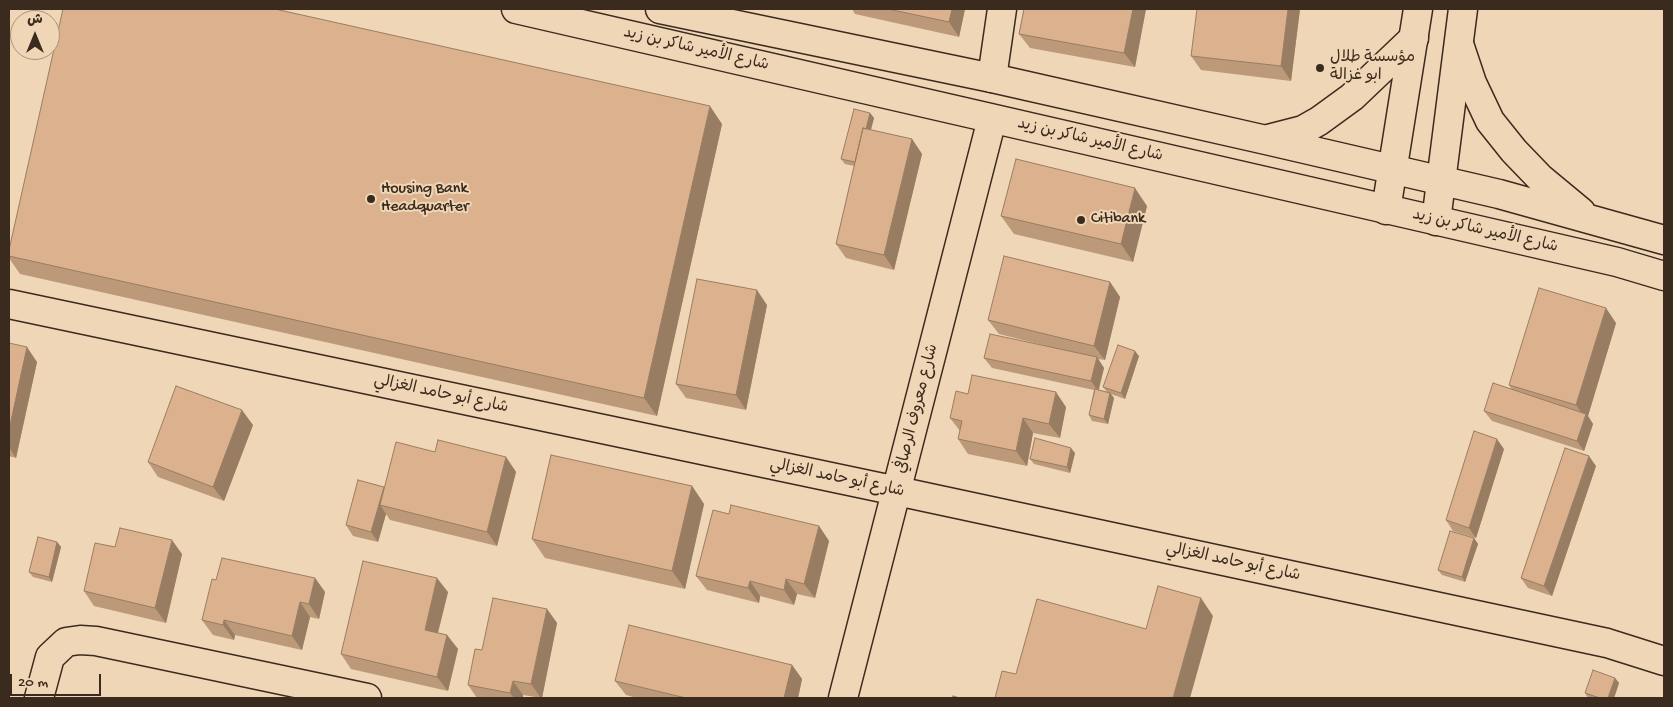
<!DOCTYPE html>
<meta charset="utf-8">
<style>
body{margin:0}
#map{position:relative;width:1673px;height:707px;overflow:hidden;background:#efd6b6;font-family:"Gochi Hand","Playpen Sans Arabic",sans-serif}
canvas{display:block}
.frame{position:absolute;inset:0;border:10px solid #3b2a1e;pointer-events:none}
.north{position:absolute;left:10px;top:10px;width:50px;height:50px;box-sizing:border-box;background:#efd6b6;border:1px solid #a79179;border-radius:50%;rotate:0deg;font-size:14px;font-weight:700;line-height:20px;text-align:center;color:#3b2a1e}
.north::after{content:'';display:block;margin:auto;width:18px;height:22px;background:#3b2a1e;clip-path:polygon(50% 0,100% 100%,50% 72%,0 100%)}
.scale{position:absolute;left:10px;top:674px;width:91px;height:22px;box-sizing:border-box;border:2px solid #3b2a1e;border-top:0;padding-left:6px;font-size:15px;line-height:18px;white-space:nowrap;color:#3b2a1e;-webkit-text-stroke:4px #efd6b6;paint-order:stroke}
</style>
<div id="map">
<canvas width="1673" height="707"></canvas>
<div class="frame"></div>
<div class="north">ش</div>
<div class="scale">20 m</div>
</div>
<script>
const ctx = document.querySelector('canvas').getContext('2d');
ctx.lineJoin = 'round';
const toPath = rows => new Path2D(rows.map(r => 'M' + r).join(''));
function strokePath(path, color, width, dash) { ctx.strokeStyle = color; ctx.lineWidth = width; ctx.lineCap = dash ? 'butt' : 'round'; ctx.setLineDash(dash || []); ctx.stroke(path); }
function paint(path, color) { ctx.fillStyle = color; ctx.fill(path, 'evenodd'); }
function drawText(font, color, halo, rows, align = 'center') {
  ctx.font = font + ' "Gochi Hand","Playpen Sans Arabic",sans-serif'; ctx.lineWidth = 4; ctx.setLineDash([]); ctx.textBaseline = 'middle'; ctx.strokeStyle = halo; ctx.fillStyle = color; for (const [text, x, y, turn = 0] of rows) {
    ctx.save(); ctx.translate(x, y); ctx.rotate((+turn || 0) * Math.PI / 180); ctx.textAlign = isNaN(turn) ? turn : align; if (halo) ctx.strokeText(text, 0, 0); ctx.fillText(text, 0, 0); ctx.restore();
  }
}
const minor = toPath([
 [992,78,1002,9],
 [1386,210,1418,9],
 [1436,221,1463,9],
 [9,304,897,491,1607,643,1664,661],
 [39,698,50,657,66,642,80,640,96,641,367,698],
 [843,698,992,119]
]);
const major = toPath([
 [516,9,1617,262,1664,276],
 [660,9,992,78,1266,140,1499,194,1664,240],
 [1459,44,1472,83,1490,121,1514,151,1540,178,1581,212],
 [1268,139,1303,130,1319,121,1352,97,1414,38]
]);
strokePath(minor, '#3b2a1e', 31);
strokePath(major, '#3b2a1e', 31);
strokePath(minor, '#efd6b6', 28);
strokePath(major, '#efd6b6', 28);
paint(toPath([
 [852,9,965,9,959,37,855,14],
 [1024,9,1146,9,1135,67,1030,48,1019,34],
 [1300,9,1291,81,1201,70,1191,56],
 [870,113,874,118,871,130,912,139,922,154,894,270,846,258,836,244,854,166,845,164,841,159],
 [722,124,657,416,20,274,9,258,9,256],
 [1147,206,1133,262,1014,234,1001,216],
 [1110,282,1120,297,1105,360,1098,359,1104,368,1099,390,1107,392,1103,387,1139,356,1125,399,1111,394,1114,398,1108,424,1092,421,1089,415,1094,390,992,368,984,358,1050,347,999,334,988,320],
 [767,305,746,410,686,398,676,384],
 [1616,323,1588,416,1593,424,1584,451,1492,421,1484,411,1512,390,1509,385],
 [9,343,37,362,16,458,9,456],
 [968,394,1066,407,1060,438,1033,433,1027,466,968,454,958,439,960,431,950,418],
 [253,425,224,501,158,477,148,462],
 [1504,449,1476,538,1453,531,1446,520],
 [435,452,506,457,516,472,497,546,390,520,386,514,378,542,353,536,346,525,384,488],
 [1075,453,1070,473,1034,464,1030,459],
 [1596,466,1552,596,1528,588,1521,578],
 [692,486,704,504,685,589,545,558,532,539],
 [729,514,819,526,829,541,815,598,797,594,794,605,760,596,759,603,707,590,696,576],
 [1474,538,1478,544,1465,582,1442,575,1438,570],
 [57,542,61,547,52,582,33,577,29,572],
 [115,547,182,554,166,623,94,606,84,591],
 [315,578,325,592,319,619,310,617,302,650,235,635,234,640,213,635,202,620,216,580],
 [448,592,438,633,447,635,458,649,448,691,351,669,341,654],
 [547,609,557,623,542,698,523,695,523,698,477,698,468,685,482,650],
 [792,665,802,679,798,698,637,698,626,695,615,681],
 [1615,678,1619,683,1614,698,1588,698,1585,693]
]), '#bc9979');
paint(toPath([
 [952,9,965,9,959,37,949,22],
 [1133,9,1146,9,1135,67,1124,53],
 [1288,9,1300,9,1291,81,1281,66],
 [710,106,722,124,657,416,644,398],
 [870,113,874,118,860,168,857,163],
 [912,139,922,154,894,270,884,255],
 [1135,188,1147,206,1133,262,1121,244],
 [1110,282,1120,297,1105,360,1094,346],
 [757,290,767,305,746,410,736,395],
 [1606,308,1616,323,1588,416,1593,424,1584,451,1577,441,1585,418,1576,405],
 [27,347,37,362,16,458,9,447,9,430],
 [1135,351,1139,356,1125,399,1121,393],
 [1097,357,1104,368,1098,391,1091,381],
 [1056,392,1066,407,1060,438,1049,424],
 [1110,393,1114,398,1108,424,1104,419],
 [242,410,253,425,224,501,213,487],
 [1023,418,1033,433,1027,466,1016,451],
 [1497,439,1504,449,1476,538,1469,528],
 [1071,448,1075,453,1070,473,1067,467],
 [1589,456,1596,466,1552,596,1544,586],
 [506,457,516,472,497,546,487,532],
 [692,486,704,504,685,589,672,571],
 [384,487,388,507,380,505,386,514,378,542,371,532],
 [819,526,829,541,815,598,804,584],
 [1474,538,1478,544,1465,582,1462,577],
 [172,540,182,554,166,623,155,608],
 [57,542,61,547,52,582,49,577],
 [315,578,325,592,319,619,309,604],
 [437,578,448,592,435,644,425,630],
 [786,579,797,594,794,605,784,590],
 [750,581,760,596,759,603,748,588],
 [1201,598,1213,616,1190,698,1173,698],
 [300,602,310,617,302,650,292,636],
 [547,609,557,623,542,698,541,698,531,684],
 [224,620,235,635,234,640,223,625],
 [447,635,458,649,448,691,437,677],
 [792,665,802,679,798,698,784,698],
 [1615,678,1619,683,1614,698,1608,698],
 [513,681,523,695,523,698,514,698,510,693]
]), '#997d63');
const building = toPath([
 [63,9,275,9,710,106,644,398,9,256,9,250,63,9],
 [888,9,952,9,949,22,888,9],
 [1024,9,1133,9,1124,53,1019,34,1024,9],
 [1197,9,1288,9,1281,66,1191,56,1197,9],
 [854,109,870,113,866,129,863,128,855,162,841,159,854,109],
 [863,128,912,139,884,255,836,244,863,128],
 [1016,159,1135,188,1121,244,1001,216,1016,159],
 [1004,256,1110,282,1094,346,988,320,1004,256],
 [697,279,757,290,736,395,676,384,697,279],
 [1539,288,1606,308,1576,405,1509,385,1539,288],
 [990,334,1097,357,1091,381,984,358,990,334],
 [9,343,27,347,9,430,9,343],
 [1118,345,1135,351,1121,393,1103,387,1118,345],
 [972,375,1056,392,1049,424,1023,418,1016,451,958,439,962,421,950,418,956,391,968,394,972,375],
 [1493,383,1586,414,1577,441,1484,411,1493,383],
 [176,386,242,410,213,487,148,462,176,386],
 [1095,389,1110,393,1104,419,1089,415,1095,389],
 [1474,431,1497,439,1469,528,1446,520,1474,431],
 [1035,438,1071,448,1067,467,1030,459,1035,438],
 [438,440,506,457,487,532,380,505,396,442,435,452,438,440],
 [1565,448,1589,456,1544,586,1521,578,1565,448],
 [551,455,692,486,672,571,532,539,551,455],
 [358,480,384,487,371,532,346,525,358,480],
 [731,505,819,526,804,584,786,579,784,590,750,581,748,588,696,576,713,510,729,514,731,505],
 [120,528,172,540,155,608,84,591,95,543,115,547,120,528],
 [1450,531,1474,538,1462,577,1438,570,1450,531],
 [38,537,57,542,49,577,29,572,38,537],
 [222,558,315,578,309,604,300,602,292,636,224,620,223,625,202,620,212,579,216,580,222,558],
 [363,561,437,578,425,630,447,635,437,677,341,654,363,561],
 [1158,586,1201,598,1173,698,995,698,1002,671,1016,674,1037,599,1146,629,1158,586],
 [493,598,547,609,531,684,513,681,510,693,468,685,475,649,482,650,493,598],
 [629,625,792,665,784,698,686,698,615,681,629,625],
 [1593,670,1615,678,1608,698,1600,698,1585,693,1593,670],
 [953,696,960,698,952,698,953,696]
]);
paint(building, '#dbb28d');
strokePath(building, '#997d63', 1);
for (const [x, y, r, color] of [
 [1320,68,5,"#3b2a1e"],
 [371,199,5,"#3b2a1e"],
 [1081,220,5,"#3b2a1e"]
]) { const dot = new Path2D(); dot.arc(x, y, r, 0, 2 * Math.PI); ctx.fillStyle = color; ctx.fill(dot); strokePath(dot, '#efd6b6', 2); }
drawText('16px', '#3b2a1e', '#efd6b6', [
 ["شارع الأمير شاكر بن زيد",696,50,13],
 ["شارع الأمير شاكر بن زيد",1090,141,13],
 ["شارع الأمير شاكر بن زيد",1485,232,13],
 ["شارع أبو حامد الغزالي",441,395,12],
 ["شارع معروف الرصافي",918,409,-76],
 ["شارع أبو حامد الغزالي",837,479,12],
 ["شارع أبو حامد الغزالي",1233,563,12]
]);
drawText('16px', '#3b2a1e', '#efd6b6', [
 ["مؤسسة طلال",1330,59],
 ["ابو غزالة",1330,77],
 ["Housing Bank",381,190],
 ["Headquarter",381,208],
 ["Citibank",1091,220]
], 'left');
</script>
